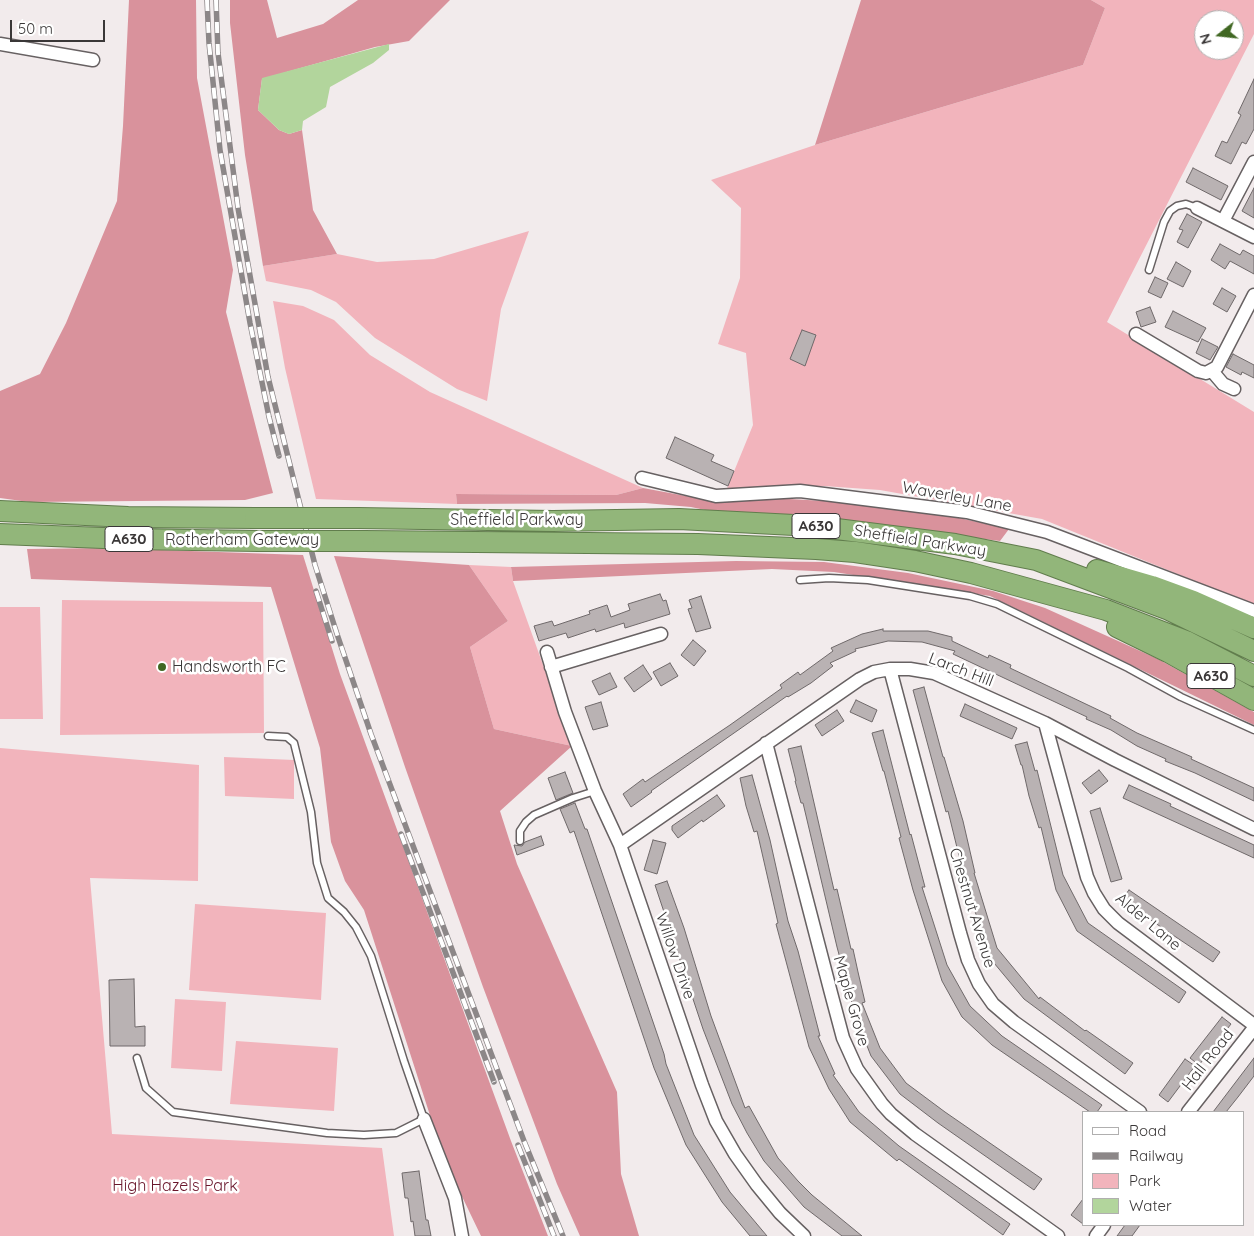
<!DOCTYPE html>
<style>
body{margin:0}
#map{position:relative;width:1254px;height:1236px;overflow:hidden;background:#f2ebec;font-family:Quicksand,sans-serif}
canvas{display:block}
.legend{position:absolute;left:1082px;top:1111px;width:162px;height:115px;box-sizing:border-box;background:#fff;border:1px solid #b0afaf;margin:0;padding:6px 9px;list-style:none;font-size:15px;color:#3a3737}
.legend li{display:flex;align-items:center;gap:10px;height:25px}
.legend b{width:25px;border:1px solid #b0afaf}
.north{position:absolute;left:1194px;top:10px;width:50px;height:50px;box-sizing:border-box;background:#fff;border:1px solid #b0afaf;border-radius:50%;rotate:254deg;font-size:14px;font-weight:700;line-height:20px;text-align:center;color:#3a3737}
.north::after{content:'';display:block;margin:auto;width:18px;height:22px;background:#406722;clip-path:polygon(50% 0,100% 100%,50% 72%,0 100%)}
.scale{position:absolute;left:10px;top:20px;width:95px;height:22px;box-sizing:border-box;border:2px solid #3a3737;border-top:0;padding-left:6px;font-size:15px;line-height:18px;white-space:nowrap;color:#3a3737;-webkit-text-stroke:4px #fff;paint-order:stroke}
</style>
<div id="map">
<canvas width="1254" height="1236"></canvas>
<ul class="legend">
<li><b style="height:6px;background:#fff"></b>Road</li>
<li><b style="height:6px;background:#8c8788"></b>Railway</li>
<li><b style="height:14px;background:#f2b4bc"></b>Park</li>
<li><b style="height:14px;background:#b2d59c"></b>Water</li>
</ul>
<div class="north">N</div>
<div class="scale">50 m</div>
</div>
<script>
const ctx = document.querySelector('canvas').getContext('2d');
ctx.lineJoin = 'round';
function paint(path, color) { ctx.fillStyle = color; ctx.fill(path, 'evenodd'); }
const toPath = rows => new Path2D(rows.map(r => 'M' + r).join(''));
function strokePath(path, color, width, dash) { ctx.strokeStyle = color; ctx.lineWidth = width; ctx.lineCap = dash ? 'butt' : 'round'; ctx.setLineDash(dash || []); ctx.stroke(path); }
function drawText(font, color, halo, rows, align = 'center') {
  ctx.font = font + ' Quicksand,sans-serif'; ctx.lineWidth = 5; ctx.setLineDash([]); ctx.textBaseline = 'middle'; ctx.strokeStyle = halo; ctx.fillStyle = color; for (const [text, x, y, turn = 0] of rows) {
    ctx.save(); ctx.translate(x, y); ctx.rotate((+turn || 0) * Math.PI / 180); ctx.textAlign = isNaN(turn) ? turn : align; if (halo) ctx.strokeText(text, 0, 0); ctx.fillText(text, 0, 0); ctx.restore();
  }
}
paint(toPath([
 [1091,0,1254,0,1254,34,1107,322,1254,412,1254,605,1042,519,880,490,824,486,726,491,753,425,746,353,718,344,740,278,741,208,711,180,815,145,1083,65,1105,8],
 [1204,20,1234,20,1234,50,1204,50],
 [529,231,501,309,487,401,457,389,375,338,336,302,311,290,266,281,263,266,337,254,377,262,434,259],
 [273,301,303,306,334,320,370,355,430,392,643,488,616,495,456,494,457,504,316,499,285,368],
 [469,565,511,567,513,581,572,746,494,729,470,647,508,621],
 [62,600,263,602,264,733,60,735],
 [0,607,40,607,43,719,0,719],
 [0,748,199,765,198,881,90,878,112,1134,382,1148,394,1236,0,1236],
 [224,757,294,760,294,799,225,796],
 [195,904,326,913,321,1000,189,990],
 [175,999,226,1002,222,1071,171,1068],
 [236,1041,338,1048,334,1111,230,1104]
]), '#f2b4bc');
paint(toPath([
 [129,0,196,0,197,78,233,270,226,312,273,493,245,500,29,502,0,498,0,391,40,374,66,323,117,201,123,126],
 [230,0,267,0,277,38,323,24,358,0,450,0,409,41,375,47,262,79,258,110,279,130,289,134,302,130,313,210,337,254,263,266,245,155,230,23],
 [861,0,1091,0,1105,8,1083,65,815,145],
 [643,488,702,499,790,499,859,503,941,514,1009,529,1000,541,912,530,705,510,691,507,645,503,457,504,456,494,616,495],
 [105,548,303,555,340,674,511,1141,548,1236,481,1236,444,1159,364,910,345,881,331,842,320,748,271,587,31,579,27,549],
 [334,556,469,565,508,621,470,647,494,729,572,746,500,811,517,864,617,1092,621,1174,639,1236,580,1236,557,1184,483,987,405,767],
 [736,561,824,562,908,573,993,591,1045,608,1158,659,1254,712,1254,725,990,596,834,572,772,569,513,581,511,567]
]), '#d9929c');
paint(toPath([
 [389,44,389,50,373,63,330,87,326,107,303,121,302,130,289,134,279,130,258,110,262,78]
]), '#b2d59c');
const building = toPath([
 [1254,79,1254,129,1246,144,1242,142,1231,164,1215,156,1222,141,1227,143,1241,115,1238,113,1254,79],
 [1193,168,1228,186,1221,200,1186,182,1193,168],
 [1254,188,1254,218,1242,211,1254,188],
 [1187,214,1202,222,1188,248,1177,242,1183,230,1179,229,1187,214],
 [1220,244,1240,255,1243,250,1254,256,1254,274,1230,261,1225,269,1211,260,1220,244],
 [1176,262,1191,271,1183,287,1167,279,1176,262],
 [1155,277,1168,283,1161,298,1148,292,1155,277],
 [1222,288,1236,296,1227,312,1213,304,1222,288],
 [1150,307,1156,322,1141,327,1136,312,1150,307],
 [1173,311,1206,328,1198,342,1165,327,1173,311],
 [802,330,816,335,805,366,790,359,802,330],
 [1202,339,1218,347,1210,360,1196,353,1202,339],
 [1233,354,1254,365,1254,378,1242,372,1241,375,1226,367,1233,354],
 [675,437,714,455,711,461,734,471,728,486,666,458,675,437],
 [660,594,663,601,666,600,670,614,625,628,624,623,596,632,595,629,568,638,566,633,539,641,534,626,552,621,554,626,590,614,589,611,607,605,611,617,630,610,628,604,660,594],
 [701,596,711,628,696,632,688,609,692,608,689,600,701,596],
 [883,629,883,631,928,631,952,637,952,641,988,658,989,655,1011,665,1010,668,1111,716,1110,718,1137,733,1192,757,1191,759,1254,788,1254,801,1195,773,1165,761,1166,759,1137,746,1111,730,1086,719,1087,717,953,654,955,651,922,642,888,641,855,649,856,651,830,663,833,666,811,683,788,697,787,696,651,791,652,792,631,807,623,794,643,779,645,782,730,725,782,688,780,685,798,672,800,675,833,651,831,648,862,634,883,629],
 [693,640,706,651,694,666,681,655,693,640],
 [670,663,678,676,661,686,653,672,670,663],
 [643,665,652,679,634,692,624,678,643,665],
 [610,673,617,687,599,695,592,681,610,673],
 [924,687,943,757,944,757,963,821,975,873,974,873,997,948,1039,999,1040,997,1085,1031,1086,1030,1133,1063,1125,1074,1024,999,989,957,963,872,948,811,946,812,913,690,924,687],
 [856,700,877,710,872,722,850,712,856,700],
 [601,702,608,726,593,730,585,707,601,702],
 [965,704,1017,728,1012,739,960,716,965,704],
 [837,710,844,721,822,736,815,725,837,710],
 [883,730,910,835,911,834,925,887,922,887,947,965,970,1006,1002,1036,1102,1105,1097,1112,1090,1112,992,1045,962,1017,942,981,913,890,899,838,901,837,884,771,883,771,872,733,883,730],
 [1027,742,1035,771,1037,770,1063,875,1088,923,1186,992,1179,1003,1077,931,1056,890,1041,827,1039,828,1029,796,1022,765,1021,765,1015,745,1027,742],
 [801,746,834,890,837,889,851,949,853,949,858,972,865,1002,862,1003,880,1048,906,1083,945,1112,1042,1179,1034,1190,938,1123,900,1094,871,1056,856,1018,837,947,803,803,801,803,795,781,796,781,788,749,801,746],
 [1099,770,1108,781,1091,794,1082,783,1099,770],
 [565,772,573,793,556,800,548,778,565,772],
 [752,775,770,840,788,921,798,951,820,1036,818,1036,835,1074,833,1075,859,1112,899,1146,1010,1224,1003,1235,899,1159,897,1161,850,1122,829,1089,809,1047,776,924,778,923,757,831,754,832,746,806,740,778,752,775],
 [1129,785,1171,804,1170,806,1254,845,1254,858,1123,798,1129,785],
 [717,795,725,806,703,822,702,820,678,838,672,830,672,826,717,795],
 [575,803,585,829,587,829,664,1054,666,1064,694,1135,730,1192,767,1236,750,1236,722,1202,686,1145,654,1068,574,831,570,833,560,809,575,803],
 [1100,808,1122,879,1111,882,1090,811,1100,808],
 [541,836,544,845,517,855,514,845,522,846,525,842,541,836],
 [653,840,666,843,657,874,644,870,653,840],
 [667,881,684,928,711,1016,745,1108,749,1106,778,1158,798,1181,812,1195,862,1236,842,1236,804,1207,764,1161,747,1133,732,1104,703,1029,655,885,667,881],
 [1129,890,1220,952,1213,962,1121,900,1129,890],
 [134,979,135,1027,145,1026,145,1046,110,1046,109,980,134,979],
 [1222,1017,1231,1024,1199,1065,1190,1058,1222,1017],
 [1254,1058,1254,1076,1238,1097,1226,1112,1213,1112,1254,1058],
 [1185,1059,1195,1066,1168,1102,1159,1095,1185,1059],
 [419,1171,426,1220,428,1220,431,1236,415,1236,413,1221,411,1222,408,1198,405,1198,402,1173,419,1171],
 [1083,1199,1083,1224,1071,1215,1083,1199],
 [1125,1225,1140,1225,1132,1236,1117,1236,1125,1225]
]);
paint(building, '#b9b2b3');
strokePath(building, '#6f696a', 1);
const service = toPath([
 [1149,270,1164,222,1170,211,1177,206,1186,204,1197,208],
 [800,580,829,578,868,580,970,596,997,604,1128,668,1181,697,1254,730],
 [520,841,520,831,526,822,534,815,573,798,595,791],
 [137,1058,146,1088,173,1112,327,1133,364,1135,396,1133,424,1119,404,1061,371,956,356,927,344,912,328,898,317,863,311,812,294,743,287,737,268,736]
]);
const minor = toPath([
 [0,44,93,60],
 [1197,208,1254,237],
 [1223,221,1254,162],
 [1136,334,1198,371,1206,373,1217,367,1254,295],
 [1212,371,1223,384,1234,389],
 [642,478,716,496,800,491,967,512,1047,532,1254,611],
 [547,652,565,712,595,791,620,845,702,1085,716,1121,735,1154,757,1185,780,1213,804,1236],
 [551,667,661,634],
 [890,669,960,933,968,960,979,984,993,1004,1014,1022,1140,1112],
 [1045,723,1087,877,1094,893,1104,909,1118,923,1254,1025],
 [766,743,831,993,843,1038,857,1069,882,1104,891,1114,915,1134,1058,1236],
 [620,845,860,679,874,672,890,669,910,669,934,673,1045,723,1115,760,1254,829],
 [1188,1112,1254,1028],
 [424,1119,455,1198,462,1236],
 [1096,1236,1104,1225]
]);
const trunk = toPath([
 [0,511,128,517,255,518],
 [358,518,553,521,679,519,813,526,955,544,1036,560,1169,610,1254,651],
 [0,534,129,539,258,541],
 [364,541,698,544,816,549,855,552,915,561,971,573,1106,610,1186,641,1254,676],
 [1097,570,1152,586,1193,601,1254,628],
 [1117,627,1168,652,1254,700]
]);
strokePath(service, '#676162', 9);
strokePath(minor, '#676162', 15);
strokePath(trunk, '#617d4d', 22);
strokePath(service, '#fff', 6);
strokePath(minor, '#fff', 12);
strokePath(trunk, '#92b67a', 20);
const rail = toPath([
 [207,0,209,43,220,150,250,323,269,417,279,456],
 [216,0,218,53,238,208,268,377,315,565,337,634,371,734,524,1141,563,1236],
 [316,591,332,641],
 [401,834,494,1082],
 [518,1145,554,1236]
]);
strokePath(rail, '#8c8788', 5.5);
strokePath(rail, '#fff', 4, [11]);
const trunkBridge = toPath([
 [255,518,358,518],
 [258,541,364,541]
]);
strokePath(trunkBridge, '#617d4d', 22, []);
strokePath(trunkBridge, '#92b67a', 20);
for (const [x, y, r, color] of [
 [162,667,5,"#406722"]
]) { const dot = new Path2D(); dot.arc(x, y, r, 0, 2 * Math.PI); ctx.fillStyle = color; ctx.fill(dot); strokePath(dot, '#fff', 2); }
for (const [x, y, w] of [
 [816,526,48],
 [129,539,48],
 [1211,676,48]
]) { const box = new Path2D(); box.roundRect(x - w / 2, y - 12.5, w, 25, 4); ctx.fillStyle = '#fff'; ctx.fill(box); strokePath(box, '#3a3737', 1); }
drawText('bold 15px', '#3a3737', null, [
 ["A630",816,526],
 ["A630",129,539],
 ["A630",1211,676]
]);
drawText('16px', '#3a3737', '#fff', [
 ["Waverley Lane",957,497,10],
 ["Sheffield Parkway",517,520],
 ["Rotherham Gateway",242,540],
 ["Sheffield Parkway",920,541,9],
 ["Larch Hill",961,670,21],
 ["Chestnut Avenue",972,908,73],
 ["Alder Lane",1148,922,40],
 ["Willow Drive",675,956,71],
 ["Maple Grove",851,1001,74],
 ["Hall Road",1208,1060,-52]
]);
drawText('16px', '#3a3737', '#fff', [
 ["Handsworth FC",172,667]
], 'left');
drawText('16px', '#6a172c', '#fff', [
 ["High Hazels Park",175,1186]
]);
</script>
